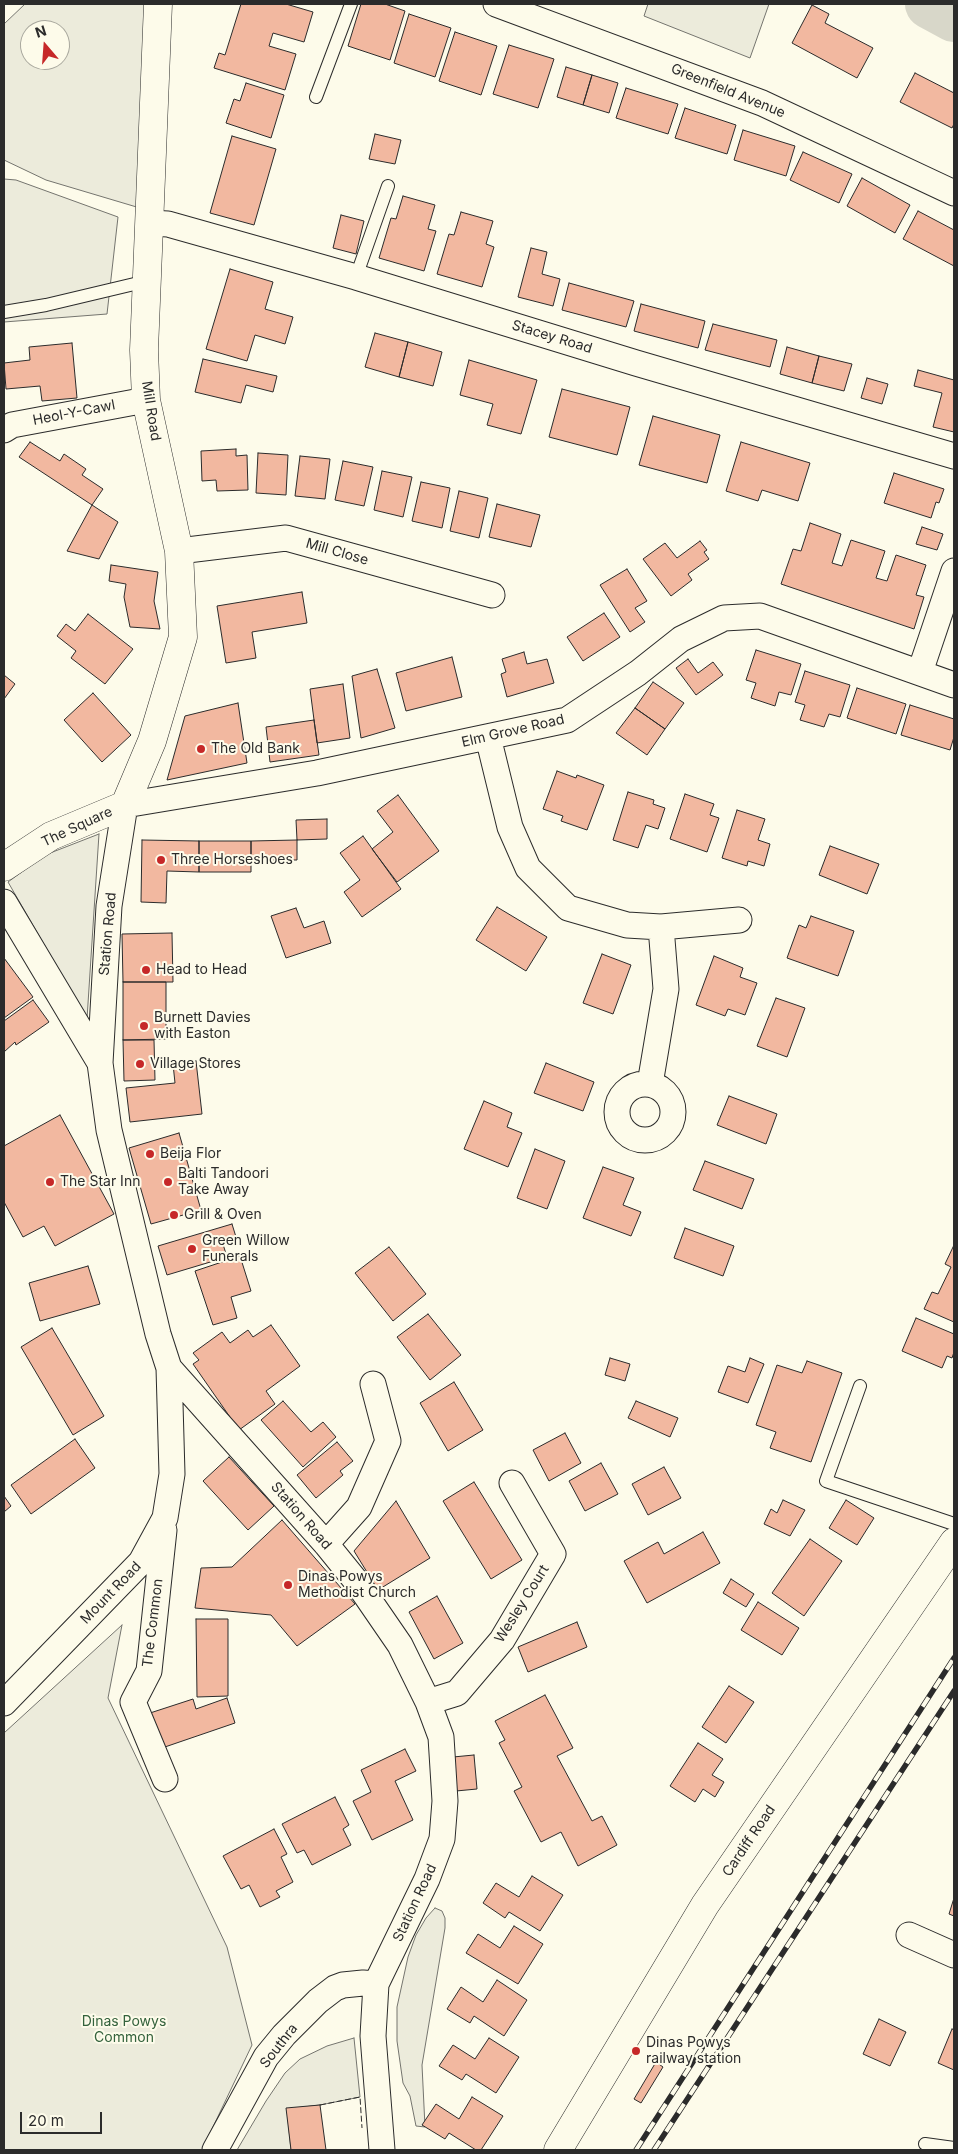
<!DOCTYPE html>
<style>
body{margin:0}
#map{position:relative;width:958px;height:2154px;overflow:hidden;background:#fdfbea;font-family:Inter,sans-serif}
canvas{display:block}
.frame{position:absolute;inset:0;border:5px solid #2b2b2b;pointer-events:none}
.north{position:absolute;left:20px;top:20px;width:50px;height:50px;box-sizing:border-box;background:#fdfbea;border:1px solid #a9a89e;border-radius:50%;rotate:342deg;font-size:14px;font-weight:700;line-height:20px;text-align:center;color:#2b2b2b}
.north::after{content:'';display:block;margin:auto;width:18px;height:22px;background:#c62828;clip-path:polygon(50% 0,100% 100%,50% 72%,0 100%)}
.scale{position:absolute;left:20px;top:2112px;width:82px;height:22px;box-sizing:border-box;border:2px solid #2b2b2b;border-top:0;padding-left:6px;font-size:15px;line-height:18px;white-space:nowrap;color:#2b2b2b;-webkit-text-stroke:4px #fdfbea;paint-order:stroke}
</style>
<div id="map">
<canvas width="958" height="2154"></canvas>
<div class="frame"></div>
<div class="north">N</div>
<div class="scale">20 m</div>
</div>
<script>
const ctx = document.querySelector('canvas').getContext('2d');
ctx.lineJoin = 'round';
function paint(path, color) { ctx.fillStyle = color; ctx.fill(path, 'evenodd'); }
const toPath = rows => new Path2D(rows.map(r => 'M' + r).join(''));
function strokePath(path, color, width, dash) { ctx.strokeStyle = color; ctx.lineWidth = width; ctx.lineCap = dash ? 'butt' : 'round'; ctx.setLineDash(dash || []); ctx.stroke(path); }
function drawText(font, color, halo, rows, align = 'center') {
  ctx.font = font + ' Inter,sans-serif'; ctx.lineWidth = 4; ctx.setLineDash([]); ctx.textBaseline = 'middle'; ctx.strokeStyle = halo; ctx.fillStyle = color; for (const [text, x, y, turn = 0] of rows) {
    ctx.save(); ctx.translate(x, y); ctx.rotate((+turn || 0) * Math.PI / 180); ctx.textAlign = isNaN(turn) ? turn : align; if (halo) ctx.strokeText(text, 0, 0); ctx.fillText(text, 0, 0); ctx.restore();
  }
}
const green = toPath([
 [25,4,158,4,150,211,46,180,4,160,4,24,25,4],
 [30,30,60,30,60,60,30,60,30,30],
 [648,4,769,4,750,58,644,16,648,4],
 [4,179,16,180,118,217,107,314,4,322,4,179],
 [99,834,87,1019,8,882,45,855,99,834],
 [122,1625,108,1698,227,1947,252,2045,202,2150,4,2150,4,1733,122,1625],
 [435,1908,442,1911,445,1918,445,1928,422,2065,425,2127,416,2126,410,2096,403,2083,397,2041,397,2007,408,1957,416,1935,426,1918,435,1908],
 [354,2038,360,2097,320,2105,287,2109,291,2150,237,2150,266,2101,285,2073,300,2059,327,2046,354,2038]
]);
paint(green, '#ecebdb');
strokePath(green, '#74746e', 1);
strokePath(toPath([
 [930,4,954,17]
]), '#d8d7c9', 50);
const building = toPath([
 [241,4,286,4,313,12,304,42,273,33,269,46,296,54,285,90,214,68,219,53,225,55,241,4],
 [361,4,385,4,405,11,390,60,348,46,361,4],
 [812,5,829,14,825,23,873,48,857,78,792,43,812,5],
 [409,14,451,28,435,77,394,63,409,14],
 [455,32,497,46,481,95,439,81,455,32],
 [509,45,554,59,538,108,493,94,509,45],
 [566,67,592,75,583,105,557,97,566,67],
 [915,73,954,93,954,124,952,128,900,102,915,73],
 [592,75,618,83,609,113,583,105,592,75],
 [246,83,284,95,271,138,226,123,234,99,240,101,246,83],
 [626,88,678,104,668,134,616,118,626,88],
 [685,108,736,125,727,154,675,138,685,108],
 [743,130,795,146,786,176,734,160,743,130],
 [375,134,401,140,395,164,369,159,375,134],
 [232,136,276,149,254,225,210,213,232,136],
 [803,152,852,174,839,203,790,180,803,152],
 [862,178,910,205,895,233,847,206,862,178],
 [403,196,435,205,428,229,436,231,424,271,379,258,391,218,396,219,403,196],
 [918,211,954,230,954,266,903,239,918,211],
 [461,212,493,221,486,244,494,247,482,287,437,274,449,234,454,235,461,212],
 [341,215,364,221,356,254,333,248,341,215],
 [531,248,547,252,542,274,560,279,553,306,518,297,531,248],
 [230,269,273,282,265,309,293,317,285,344,255,335,247,361,206,349,230,269],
 [569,283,634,301,626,327,562,310,569,283],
 [641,304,705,321,698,348,634,331,641,304],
 [713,324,777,340,770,367,705,350,713,324],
 [375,333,408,342,399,377,365,367,375,333],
 [408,342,442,352,433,386,399,377,408,342],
 [72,343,77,398,42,401,40,386,6,389,4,363,30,360,29,347,72,343],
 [787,347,819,356,812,383,780,374,787,347],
 [819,356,852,364,844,391,812,383,819,356],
 [203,359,277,376,273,392,246,385,241,403,195,392,203,359],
 [469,360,537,380,521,434,487,425,493,404,460,395,469,360],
 [918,370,954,380,954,432,933,427,942,393,914,386,918,370],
 [867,378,888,384,882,404,861,398,867,378],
 [562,389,630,407,617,455,549,437,562,389],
 [653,416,720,435,707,483,639,465,653,416],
 [30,442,60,461,64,454,86,469,82,475,103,489,92,505,19,457,30,442],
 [741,442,810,463,798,501,762,490,758,501,726,491,741,442],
 [236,449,236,456,247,455,248,490,217,491,216,480,202,481,201,451,236,449],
 [258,453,288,455,286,495,256,493,258,453],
 [300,456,330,459,325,499,295,496,300,456],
 [343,461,373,467,364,506,335,500,343,461],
 [382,471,412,477,403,517,374,510,382,471],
 [894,473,944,489,939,503,936,502,931,518,884,503,894,473],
 [421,482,450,488,442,528,412,521,421,482],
 [459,491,488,498,479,538,450,531,459,491],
 [497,504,540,515,531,547,489,537,497,504],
 [92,505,118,522,99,559,67,551,92,505],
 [810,523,841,534,832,563,842,566,851,540,885,551,876,578,887,581,896,555,926,565,916,595,924,597,914,629,781,584,793,549,801,551,810,523],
 [922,527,943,534,937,550,916,544,922,527],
 [700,541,707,550,704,552,709,559,688,574,692,580,671,596,643,559,665,543,677,558,700,541],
 [111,565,158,572,154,601,160,629,130,627,124,597,126,584,109,581,111,565],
 [627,569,647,601,635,608,645,622,630,632,600,585,627,569],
 [302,592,307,623,252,632,256,658,226,663,217,606,302,592],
 [604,613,620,637,583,661,567,637,604,613],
 [88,614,133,649,105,684,71,658,76,651,57,636,66,624,75,631,88,614],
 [756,650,801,664,791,695,779,692,775,706,751,698,756,683,746,680,756,650],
 [524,652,527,664,547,659,554,683,507,697,501,674,506,672,502,659,524,652],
 [452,657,462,697,406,711,396,673,452,657],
 [688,659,698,673,713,662,723,675,696,695,676,668,688,659],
 [377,669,395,728,361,738,352,676,377,669],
 [805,671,850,685,840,717,829,714,824,727,800,720,805,705,795,702,805,671],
 [4,675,15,684,4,699,4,675],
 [653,682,684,703,665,729,635,708,653,682],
 [343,684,350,738,317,743,310,689,343,684],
 [857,688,906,704,896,734,847,718,857,688],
 [93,693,131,735,102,762,64,720,93,693],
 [238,703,247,763,167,780,185,716,238,703],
 [910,705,954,719,954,737,950,750,901,735,910,705],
 [635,708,665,729,647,755,616,733,635,708],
 [314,720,319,755,270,762,266,727,314,720],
 [557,771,576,778,577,775,604,785,587,830,561,821,563,816,543,809,557,771],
 [628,792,654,800,653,804,665,808,658,829,646,825,638,848,613,840,628,792],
 [685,794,714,804,710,815,719,818,707,852,670,839,685,794],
 [398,795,439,851,397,882,372,849,393,832,377,811,398,795],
 [737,810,765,819,758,840,770,844,764,866,748,861,747,866,722,858,737,810],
 [327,819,327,839,297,840,296,820,327,819],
 [363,836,401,889,362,917,344,892,360,880,340,853,363,836],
 [142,840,199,841,199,872,167,871,166,903,141,902,142,840],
 [297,840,297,860,251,860,251,841,297,840],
 [199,841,251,841,251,872,199,872,199,841],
 [830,846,879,864,867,894,819,875,830,846],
 [497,907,547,937,526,971,476,940,497,907],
 [296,908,304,928,324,921,331,943,286,958,271,916,296,908],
 [811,916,854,931,838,976,787,958,799,925,806,928,811,916],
 [172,933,173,982,123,982,122,934,172,933],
 [602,954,631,965,613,1014,583,1003,602,954],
 [714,956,743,968,740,977,757,983,745,1015,728,1009,725,1016,696,1005,714,956],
 [4,958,33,997,4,1018,4,958],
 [123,982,166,982,166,1039,123,1040,123,982],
 [776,998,805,1008,787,1057,757,1046,776,998],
 [33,1000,49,1022,16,1045,15,1042,4,1052,4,1021,33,1000],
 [123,1040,154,1040,155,1080,124,1081,123,1040],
 [196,1061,202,1114,130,1122,126,1088,175,1083,173,1064,196,1061],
 [546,1063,594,1082,583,1111,534,1093,546,1063],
 [729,1096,777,1114,766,1144,717,1125,729,1096],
 [484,1101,512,1113,507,1127,522,1133,508,1167,464,1149,484,1101],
 [60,1115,114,1214,55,1246,44,1226,23,1237,4,1202,4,1146,60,1115],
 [179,1133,201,1210,151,1224,129,1148,179,1133],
 [535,1149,565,1161,547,1209,517,1198,535,1149],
 [705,1161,754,1179,742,1209,693,1190,705,1161],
 [603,1167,634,1178,623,1205,641,1212,631,1236,583,1218,603,1167],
 [232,1224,236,1237,222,1241,227,1257,167,1275,158,1246,232,1224],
 [685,1228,734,1246,723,1276,674,1258,685,1228],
 [954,1245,954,1322,924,1309,932,1292,938,1294,951,1267,945,1264,954,1245],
 [389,1247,426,1294,393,1321,355,1273,389,1247],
 [240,1256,251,1291,231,1297,237,1318,213,1325,195,1271,240,1256],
 [88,1266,100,1304,40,1321,29,1283,88,1266],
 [428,1314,461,1355,430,1380,397,1337,428,1314],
 [916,1318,954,1334,954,1352,952,1358,947,1356,942,1368,902,1351,916,1318],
 [271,1325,300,1366,266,1391,275,1404,239,1430,193,1364,199,1360,193,1353,222,1332,230,1343,248,1330,253,1337,271,1325],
 [52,1328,104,1416,73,1435,21,1347,52,1328],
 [610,1358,630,1364,625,1381,605,1375,610,1358],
 [750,1358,764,1364,748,1403,718,1392,728,1366,745,1372,750,1358],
 [807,1361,842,1373,811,1462,770,1448,776,1432,756,1425,777,1365,802,1373,807,1361],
 [454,1382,483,1430,448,1451,420,1403,454,1382],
 [283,1401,311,1432,323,1422,336,1437,303,1467,261,1420,283,1401],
 [636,1401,678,1418,670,1437,628,1418,636,1401],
 [565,1433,581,1463,549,1481,533,1450,565,1433],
 [75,1439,95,1468,31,1514,11,1485,75,1439],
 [337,1442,353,1461,340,1471,343,1475,316,1498,297,1475,337,1442],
 [229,1457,274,1506,248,1530,203,1481,229,1457],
 [601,1463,618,1494,585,1511,569,1481,601,1463],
 [664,1467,681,1498,648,1515,632,1484,664,1467],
 [474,1482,522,1560,491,1579,443,1501,474,1482],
 [4,1496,11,1506,4,1512,4,1496],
 [783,1500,805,1510,790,1536,764,1524,771,1509,777,1513,783,1500],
 [846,1500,874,1518,857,1545,829,1528,846,1500],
 [396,1501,430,1558,378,1590,354,1551,396,1501],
 [282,1520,355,1604,297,1646,271,1615,195,1608,201,1568,232,1567,282,1520],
 [703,1532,720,1563,647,1603,624,1561,658,1542,664,1554,703,1532],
 [810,1539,842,1561,804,1616,772,1593,810,1539],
 [731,1579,754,1594,746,1607,723,1593,731,1579],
 [437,1596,463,1643,434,1659,409,1612,437,1596],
 [758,1602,799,1628,782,1655,741,1630,758,1602],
 [196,1619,228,1619,228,1696,197,1697,196,1619],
 [577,1622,587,1647,528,1672,518,1647,577,1622],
 [729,1686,754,1702,726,1743,702,1727,729,1686],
 [545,1695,573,1748,557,1756,592,1821,602,1816,617,1845,578,1866,561,1832,541,1842,514,1791,522,1787,499,1743,505,1740,495,1721,545,1695],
 [227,1698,235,1723,159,1749,147,1714,193,1699,196,1709,227,1698],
 [698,1743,723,1759,712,1775,724,1782,715,1797,703,1789,695,1802,670,1786,698,1743],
 [405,1749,416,1771,395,1781,413,1820,372,1840,353,1801,371,1792,361,1770,405,1749],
 [474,1755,477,1789,456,1791,453,1757,474,1755],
 [335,1797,349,1825,343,1829,351,1845,312,1865,304,1850,297,1853,282,1824,335,1797],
 [274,1829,287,1854,281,1857,293,1882,276,1891,280,1897,260,1907,249,1885,241,1889,223,1856,274,1829],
 [532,1876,563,1895,540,1931,509,1912,505,1918,483,1903,496,1883,519,1897,532,1876],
 [954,1898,954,1916,949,1914,954,1898],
 [514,1926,543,1944,518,1984,466,1953,478,1934,500,1948,514,1926],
 [497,1980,527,2000,504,2036,474,2016,470,2023,447,2009,461,1987,483,2002,497,1980],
 [879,2019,906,2032,890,2066,863,2054,879,2019],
 [952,2029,954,2030,954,2070,938,2063,952,2029],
 [489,2038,519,2057,496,2093,466,2074,462,2080,439,2066,453,2045,475,2059,489,2038],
 [656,2062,663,2067,641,2103,634,2099,656,2062],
 [472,2097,503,2116,481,2150,476,2150,449,2133,445,2139,422,2125,436,2104,459,2119,472,2097],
 [320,2105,326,2150,291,2150,286,2108,320,2105]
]);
paint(building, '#f2b8a0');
strokePath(building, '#2b2b2b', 1);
const lane = toPath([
 [316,97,351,4],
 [356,277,388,186],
 [4,312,46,305,147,281],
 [860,1386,826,1481,954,1524],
 [925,2144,954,2148]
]);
const street = toPath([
 [496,4,762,103,954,193],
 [149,223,168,224,356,277,636,363,954,456],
 [4,430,12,425,146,400],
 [179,551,286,538,492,595],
 [920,672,954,571],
 [488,737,510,827,528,868,568,908,627,925,661,927,739,920],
 [4,902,100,1063],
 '617 1112a28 28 0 1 1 56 0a28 28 0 1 1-56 0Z',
 [650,1084,666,989,661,927],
 [164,1530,149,1671,133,1702,165,1779],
 [326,1544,359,1507,388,1441,373,1384],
 [428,1702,457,1693,502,1640,553,1554,512,1483],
 [4,1703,141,1562,165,1518,172,1474,169,1368],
 [909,1935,954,1955],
 [215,2150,266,2057,284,2035,318,2001,335,1988,343,1985,363,1983,376,1984],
 [382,2150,373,2036,376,1984,427,1879,442,1839,445,1801,441,1737,428,1702,400,1645,356,1581,326,1544,169,1368,158,1334,109,1130,100,1063,109,906,125,805,317,773,567,720,638,673,681,639,724,618,760,616,954,685]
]);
const secondary = toPath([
 [4,867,51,836,125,805,152,741,183,637,179,551,146,400,144,350,158,4]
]);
const primary = toPath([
 [558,2150,705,1905,954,1542]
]);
strokePath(lane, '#2b2b2b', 14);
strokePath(street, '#2b2b2b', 27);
strokePath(secondary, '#2b2b2b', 29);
strokePath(primary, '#2b2b2b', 29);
strokePath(lane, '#fdfbea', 12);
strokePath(street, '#fdfbea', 25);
strokePath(secondary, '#fdfbea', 28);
strokePath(primary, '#fdfbea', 28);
const rail = toPath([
 [636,2150,954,1658],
 [654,2150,954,1691]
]);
strokePath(rail, '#2b2b2b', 5.5);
strokePath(rail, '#fdfbea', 4, [11]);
strokePath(toPath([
 [320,2105,360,2097,362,2128]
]), '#2b2b2b', 1, [6, 2.5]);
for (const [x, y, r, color] of [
 [201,749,5,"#c62828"],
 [161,860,5,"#c62828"],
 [146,970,5,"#c62828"],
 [144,1026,5,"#c62828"],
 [140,1064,5,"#c62828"],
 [150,1154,5,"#c62828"],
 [50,1182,5,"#c62828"],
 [168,1182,5,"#c62828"],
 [174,1215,5,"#c62828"],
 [192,1249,5,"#c62828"],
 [288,1585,5,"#c62828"],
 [636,2051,5,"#c62828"]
]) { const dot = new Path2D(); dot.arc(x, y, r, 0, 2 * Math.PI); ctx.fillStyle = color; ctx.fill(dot); strokePath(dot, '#fdfbea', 2); }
drawText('14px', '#2b2b2b', '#fdfbea', [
 ["Greenfield Avenue",728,91,22],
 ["Stacey Road",552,337,17],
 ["Mill Road",151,411,81],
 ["Heol-Y-Cawl",74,413,-11],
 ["Mill Close",337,552,16],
 ["Elm Grove Road",513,731,-13],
 ["The Square",77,827,-25],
 ["Station Road",108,934,-85],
 ["Station Road",301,1516,49],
 ["Mount Road",111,1593,-46],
 ["Wesley Court",522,1604,-58],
 ["The Common",153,1623,-83],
 ["Cardiff Road",749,1841,-56],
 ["Station Road",415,1903,-65],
 ["Southra",279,2046,-52]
]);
drawText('14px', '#2b2b2b', '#fdfbea', [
 ["The Old Bank",211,749],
 ["Three Horseshoes",171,860],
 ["Head to Head",156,970],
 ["Burnett Davies",154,1018],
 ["with Easton",154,1034],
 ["Village Stores",150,1064],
 ["Beija Flor",160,1154],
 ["Balti Tandoori",178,1174],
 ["Take Away",178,1190],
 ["The Star Inn",60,1182],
 ["Grill & Oven",184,1215],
 ["Green Willow",202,1241],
 ["Funerals",202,1257],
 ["Dinas Powys",298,1577],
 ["Methodist Church",298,1593],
 ["Dinas Powys",646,2043],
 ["railway station",646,2059]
], 'left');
drawText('14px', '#34623c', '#fdfbea', [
 ["Dinas Powys",124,2022],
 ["Common",124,2038]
]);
</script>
